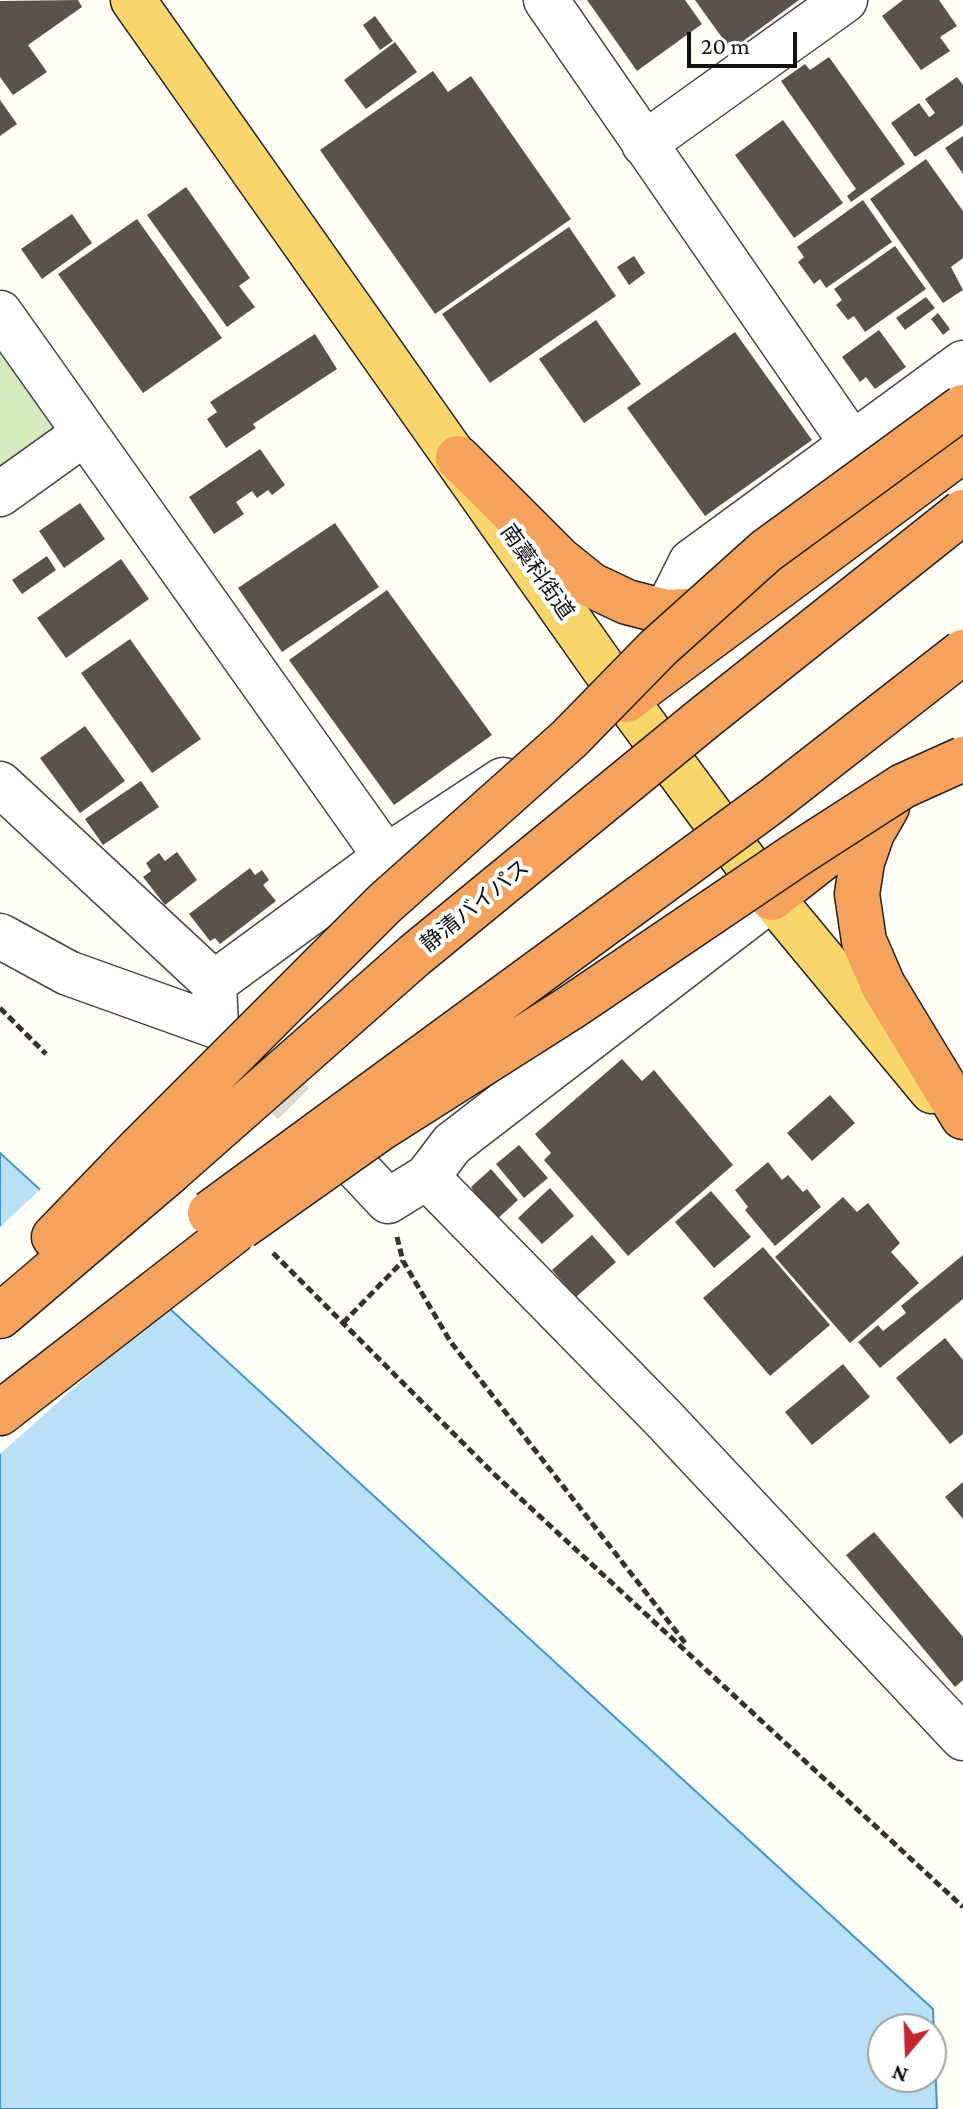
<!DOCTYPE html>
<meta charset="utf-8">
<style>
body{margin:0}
#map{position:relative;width:963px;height:2109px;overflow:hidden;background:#fffdf5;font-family:"Crimson Pro",serif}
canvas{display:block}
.north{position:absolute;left:867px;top:2013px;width:80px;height:80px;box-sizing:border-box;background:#fff;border:2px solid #a0a0a0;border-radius:50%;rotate:199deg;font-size:22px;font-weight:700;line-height:32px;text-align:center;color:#111}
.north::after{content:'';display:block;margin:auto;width:28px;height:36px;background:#c4262e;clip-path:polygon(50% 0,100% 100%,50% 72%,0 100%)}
.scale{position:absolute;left:687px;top:32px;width:110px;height:36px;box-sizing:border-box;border:4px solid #111;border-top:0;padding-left:10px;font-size:24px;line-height:28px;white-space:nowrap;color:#111;-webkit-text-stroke:6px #fff;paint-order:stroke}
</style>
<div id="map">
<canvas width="963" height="2109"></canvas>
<div class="north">N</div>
<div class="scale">20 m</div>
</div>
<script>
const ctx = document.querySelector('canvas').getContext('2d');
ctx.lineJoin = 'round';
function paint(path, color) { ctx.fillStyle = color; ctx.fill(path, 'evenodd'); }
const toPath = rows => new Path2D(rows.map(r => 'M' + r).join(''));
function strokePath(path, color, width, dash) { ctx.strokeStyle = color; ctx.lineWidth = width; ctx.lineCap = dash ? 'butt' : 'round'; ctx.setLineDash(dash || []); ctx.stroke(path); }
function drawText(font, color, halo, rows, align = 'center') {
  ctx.font = font + ' "Crimson Pro","Noto Sans JP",serif'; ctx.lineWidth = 8; ctx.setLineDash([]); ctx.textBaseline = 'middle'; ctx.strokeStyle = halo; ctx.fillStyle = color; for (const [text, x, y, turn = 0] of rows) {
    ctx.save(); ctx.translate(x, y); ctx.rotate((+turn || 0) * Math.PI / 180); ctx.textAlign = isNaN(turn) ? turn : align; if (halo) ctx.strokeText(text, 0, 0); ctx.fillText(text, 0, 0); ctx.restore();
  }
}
paint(toPath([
 [0,350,61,432,0,474]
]), '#d5ebbd');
const water = toPath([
 [0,1153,933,2009,937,2109,0,2109,0,1153],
 [883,2029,931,2029,931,2077,883,2077,883,2029]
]);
paint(water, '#b9e0f7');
strokePath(water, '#3f96cf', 2);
paint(toPath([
 [43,1187,172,1305,145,1325,0,1454,0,1227]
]), '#fffdf5');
paint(toPath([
 [78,0,82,7,28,45,47,72,13,95,0,77,0,1],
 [587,0,685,0,702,24,637,71],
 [695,0,799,0,731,50],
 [903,0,939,0,957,26,940,37,950,51,921,70,882,16],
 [375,16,393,41,380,50,363,25],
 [395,42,417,72,366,109,344,80],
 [829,57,905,164,851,202,847,196,856,189,781,81,805,64,810,70],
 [433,71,448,92,471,76,571,219,435,314,320,150],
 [957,77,963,85,963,125,915,157,891,123,919,103,929,117,931,116,935,113,925,99],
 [0,100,17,124,0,136],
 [783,120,843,203,794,238,735,155],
 [963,136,963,174,945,148],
 [926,159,963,211,963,258,951,267,963,290,943,303,870,199],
 [186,187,250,278,239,286,255,307,227,327,147,215],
 [863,200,892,242,826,288,820,279,814,284,798,262,804,257,797,247],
 [72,214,92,243,42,279,21,249],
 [137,219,222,338,143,393,58,274],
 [569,227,616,296,490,383,442,314],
 [895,246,926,289,865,332,854,316,848,320,836,305,842,300,834,289],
 [634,256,645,273,629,285,617,267],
 [926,297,935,308,905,330,896,318],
 [938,313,950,329,943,335,931,319],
 [596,320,641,384,584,423,539,359],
 [879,330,906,367,875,389,866,377,860,382,842,357],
 [735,332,812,440,705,516,627,408],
 [315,334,337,369,253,424,256,428,226,448,207,419,217,412,210,402],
 [260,449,285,485,272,495,268,490,257,498,252,491,236,502,244,514,214,534,189,497],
 [80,503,105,539,64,568,39,531],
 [335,523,379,587,282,652,238,588],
 [47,556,56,570,22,594,12,580],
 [121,559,149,599,66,658,37,618],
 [387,590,492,735,394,805,289,660],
 [130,639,201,739,152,773,81,673],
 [85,726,125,781,80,813,40,758],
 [141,781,159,807,103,845,85,819],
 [177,852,197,880,165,905,143,877,151,871,146,863,159,853,165,861],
 [250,868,255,875,262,870,269,880,263,885,276,901,220,944,215,938,210,941,189,914],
 [622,1059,642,1081,654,1070,733,1165,628,1256,544,1160,551,1153,535,1134],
 [830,1095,855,1123,812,1161,787,1133],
 [519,1145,548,1178,524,1198,496,1164],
 [768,1162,782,1180,788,1175,803,1192,807,1189,821,1207,775,1246,745,1210,748,1207,735,1190],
 [491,1169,518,1200,494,1222,472,1196,475,1193,471,1187],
 [550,1188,574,1216,542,1244,518,1218],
 [711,1191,751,1237,714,1268,675,1222],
 [843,1197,857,1212,868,1203,900,1243,891,1252,919,1283,850,1343,775,1257],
 [592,1235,616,1262,576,1297,552,1270],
 [763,1247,830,1325,770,1376,703,1298],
 [963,1255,963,1299,880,1368,858,1342,878,1325,883,1331,906,1313,901,1306],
 [945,1338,963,1360,963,1434,950,1444,896,1378],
 [843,1364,870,1397,812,1445,785,1412],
 [963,1482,963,1519,945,1497],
 [874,1532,963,1637,963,1680,955,1687,846,1555]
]), '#5a524d');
strokePath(toPath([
 [216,1026,347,1158]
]), '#dbdad3', 44, [44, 22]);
const minor = toPath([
 [546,0,851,442],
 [644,144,845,0],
 [0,313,386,857],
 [0,494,85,433],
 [666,612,691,562,963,363],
 [0,784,214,983,216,1026,68,973,0,936],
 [214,983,386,857,503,780],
 [357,1168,388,1201,427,1177,452,1144,772,898],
 [427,1177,663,1418,963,1738]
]);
const major = toPath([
 [133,0,626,700,772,898,932,1091]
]);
const highway = toPath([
 [458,458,560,560,591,585,627,602,666,612,723,609],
 [626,700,963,450],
 [887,807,872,833,862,862,857,894,864,941,883,985,963,1117],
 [772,898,824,857],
 [54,1237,139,1149],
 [0,1316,168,1173],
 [0,1413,232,1233]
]);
strokePath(minor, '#444', 47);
strokePath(major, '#222', 47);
strokePath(highway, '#222', 47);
strokePath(toPath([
 [0,1008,46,1054],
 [397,1237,403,1261,450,1341,686,1644],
 [273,1253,494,1474,963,1907],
 [343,1323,403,1261]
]), '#333', 5, [8, 4]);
strokePath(minor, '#fff', 44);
strokePath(major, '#f9d66b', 44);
strokePath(highway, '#f5a25d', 44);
const highwayBridge = toPath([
 [139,1149,384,904,569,739,658,648,766,551,963,407],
 [168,1173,415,955,704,718,963,512],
 [210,1213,772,801,963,652],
 [241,1227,378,1130,570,1008,796,855,903,786,963,759]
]);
strokePath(highwayBridge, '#222', 47, []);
strokePath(highwayBridge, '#f5a25d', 44);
drawText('22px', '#111', '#fff', [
 ["南藁科街道",537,572,55],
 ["静清バイパス",475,906,-39]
]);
</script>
